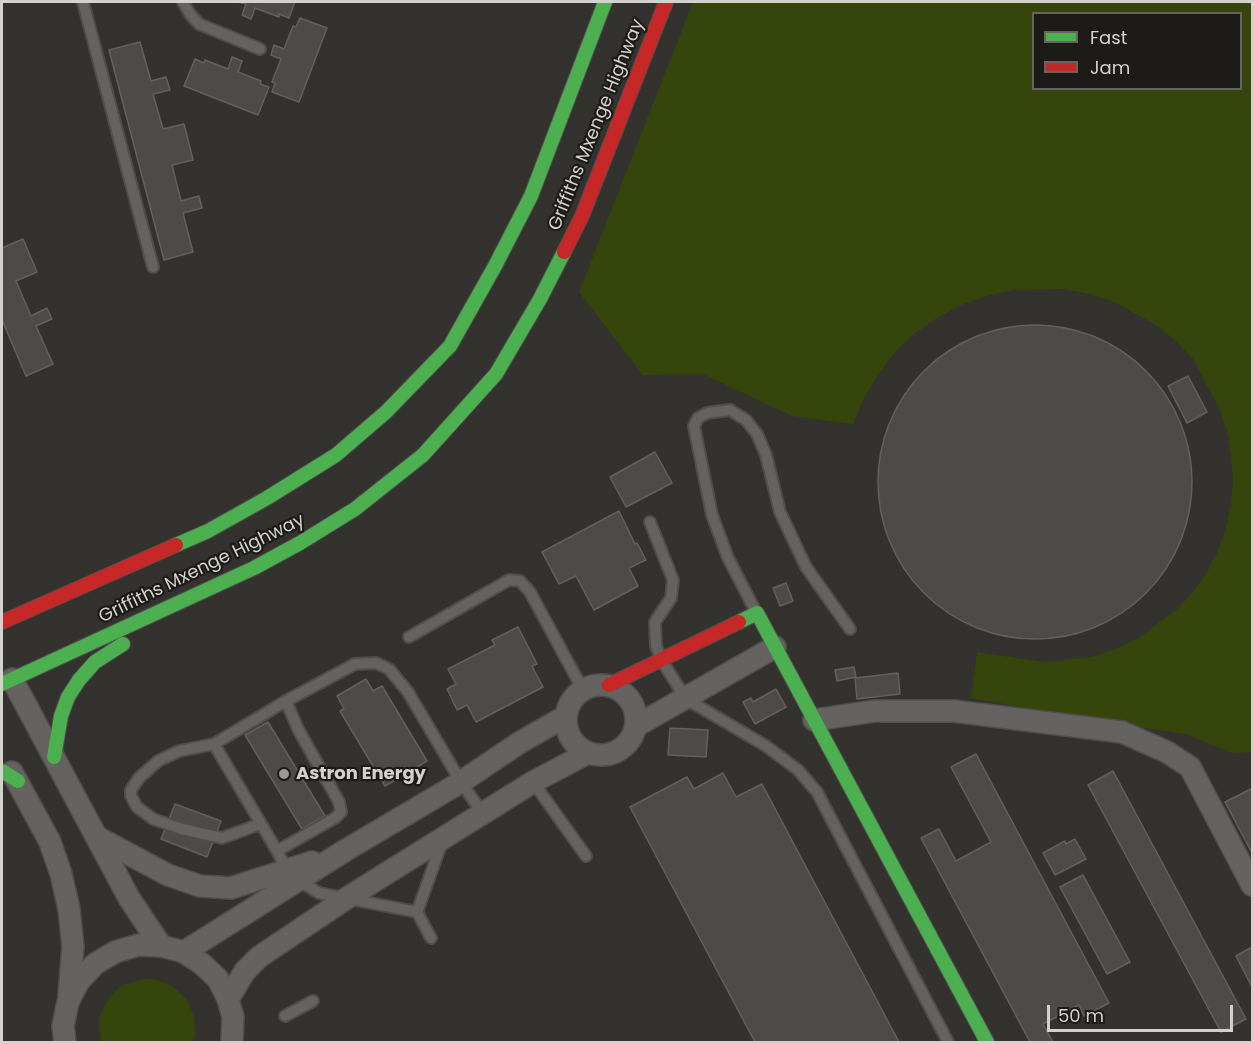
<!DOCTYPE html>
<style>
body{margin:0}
#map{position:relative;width:1254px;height:1044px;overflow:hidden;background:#34322e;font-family:Poppins,sans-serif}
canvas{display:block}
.frame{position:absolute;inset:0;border:3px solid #d4d2ce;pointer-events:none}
.legend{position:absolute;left:1032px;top:12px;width:210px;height:78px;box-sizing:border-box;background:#1c1b17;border:2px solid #666460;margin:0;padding:8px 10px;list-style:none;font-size:18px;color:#d4d2ce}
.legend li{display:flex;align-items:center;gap:12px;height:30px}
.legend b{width:30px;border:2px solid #666460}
.scale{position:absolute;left:1047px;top:1005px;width:186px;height:27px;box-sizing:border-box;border:3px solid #d4d2ce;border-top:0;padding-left:8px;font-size:18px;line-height:21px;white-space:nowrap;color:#d4d2ce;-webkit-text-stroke:4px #1c1b17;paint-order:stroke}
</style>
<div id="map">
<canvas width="1254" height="1044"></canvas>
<div class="frame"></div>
<ul class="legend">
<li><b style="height:8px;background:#4caf50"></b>Fast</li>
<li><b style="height:8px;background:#c62828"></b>Jam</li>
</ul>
<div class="scale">50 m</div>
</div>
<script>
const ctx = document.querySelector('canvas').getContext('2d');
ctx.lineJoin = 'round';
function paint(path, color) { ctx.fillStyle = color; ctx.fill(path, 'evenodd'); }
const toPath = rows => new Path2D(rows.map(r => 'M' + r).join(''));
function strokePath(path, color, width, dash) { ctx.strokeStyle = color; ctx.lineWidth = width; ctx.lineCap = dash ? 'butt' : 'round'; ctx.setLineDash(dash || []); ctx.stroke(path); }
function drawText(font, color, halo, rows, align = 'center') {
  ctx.font = font + ' Poppins,sans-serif'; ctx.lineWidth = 4.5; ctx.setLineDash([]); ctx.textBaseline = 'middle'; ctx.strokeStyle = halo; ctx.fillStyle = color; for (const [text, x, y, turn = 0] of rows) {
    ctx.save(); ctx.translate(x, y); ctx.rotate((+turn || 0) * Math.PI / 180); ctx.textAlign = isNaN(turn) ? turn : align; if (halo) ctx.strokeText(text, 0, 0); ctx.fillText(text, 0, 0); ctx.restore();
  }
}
paint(toPath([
 [693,2,1252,2,1252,752,1232,753,1186,734,1092,720,971,698,977,652,1044,662,1092,657,1115,649,1137,639,1176,610,1193,592,1207,572,1218,551,1226,528,1231,504,1233,480,1231,455,1227,431,1219,408,1193,359,1176,341,1156,325,1112,301,1089,294,1064,289,1013,290,987,296,961,305,937,318,914,334,894,353,878,375,864,398,853,424,792,416,703,374,643,375,579,292],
 [1034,14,1240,14,1240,88,1034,88],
 [148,979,157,980,174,987,187,1000,194,1017,195,1035,193,1042,101,1042,99,1025,100,1016,108,999,121,986,139,980]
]), '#35450b');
const building = toPath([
 [238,2,295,2,289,18,279,14,279,17,255,8,251,19,242,15,246,4,238,2],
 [300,18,327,28,299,102,272,92,275,83,272,82,281,59,271,55,274,45,284,49,293,26,296,27,300,18],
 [140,42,151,81,166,77,170,90,153,94,163,129,184,124,193,160,172,165,181,201,199,196,202,208,183,213,193,252,164,260,109,50,140,42],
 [232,57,242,61,238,72,261,81,260,84,269,87,258,115,184,86,195,59,204,63,205,60,228,69,232,57],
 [23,239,37,272,16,281,31,316,47,308,52,319,36,326,53,364,26,376,2,320,2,246,2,248,23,239],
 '878 482a157 157 0 1 1 314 0a157 157 0 1 1-314 0Z',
 [1188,376,1207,412,1187,423,1168,386,1188,376],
 [655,452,672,483,626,507,610,477,655,452],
 [619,511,635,544,637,543,646,560,629,568,638,586,594,610,576,576,559,584,542,552,619,511],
 [786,583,793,601,780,606,773,588,786,583],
 [518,627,537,664,532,666,543,687,476,722,467,705,457,710,447,689,456,684,448,669,495,645,492,640,518,627],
 [854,667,856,677,837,681,835,670,854,667],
 [898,673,900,694,857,699,855,678,898,673],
 [366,679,373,691,382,686,427,761,385,786,340,711,344,709,337,696,366,679],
 [776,689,786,707,755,724,743,702,751,698,753,702,776,689],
 [268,722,325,816,302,829,245,735,268,722],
 [670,728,708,730,706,757,668,755,670,728],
 [976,754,1109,1003,1084,1016,1079,1005,1043,1024,1053,1042,1030,1042,921,838,939,829,956,861,991,842,951,767,976,754],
 [1113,771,1246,1019,1221,1032,1088,785,1113,771],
 [723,773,736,797,762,784,899,1042,755,1042,630,807,687,777,694,789,723,773],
 [1251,789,1252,791,1252,853,1225,802,1251,789],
 [175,804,221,821,207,857,161,839,175,804],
 [1075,839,1086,859,1055,875,1043,853,1065,841,1066,844,1075,839],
 [1083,875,1130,962,1107,974,1060,887,1083,875],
 [1252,947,1252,987,1236,956,1252,947]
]);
paint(building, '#4d4b4a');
strokePath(building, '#636160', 1.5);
const lane = toPath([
 [83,2,153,267],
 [183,2,190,14,199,24,260,49],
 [650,522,673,580,671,598,655,622,656,646,662,661,686,699,766,746,798,770,817,792,948,1042],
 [756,612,728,558,712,515,694,426,698,418,707,413,730,410,746,420,757,434,766,455,780,512,806,567,850,629],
 [409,637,509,580,520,581,530,592,583,690],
 [214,744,179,751,158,761,139,778,131,790,131,796,137,807,153,819,182,829,222,838,260,824],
 [533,782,586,856],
 [442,842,417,912,319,893,298,880,288,871,277,851,335,818,341,812,339,802,298,729,286,701,355,664,376,663,389,669,408,692,461,782,483,814],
 [277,851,214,744,286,701],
 [417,912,431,938],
 [285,1016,313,1001]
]);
const street = toPath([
 [12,679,129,898,161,946],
 '566 720a35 35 0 1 1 70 0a35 35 0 1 1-70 0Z',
 [814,720,875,711,953,711,1122,732,1167,752,1190,767,1252,885],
 [636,726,775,647],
 [12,772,50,842,61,874,69,909,73,947,69,995],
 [97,837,168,875,200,886,231,888,312,862],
 [184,952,346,850,461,782,519,743,566,716],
 [228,999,245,971,259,957,347,898,533,782,588,753],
 [65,1042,63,1026,68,1002,79,981,95,964,115,952,138,945,161,946,184,952,202,964,218,979,228,999,233,1017,232,1042]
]);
const fast = toPath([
 [176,545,208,531,267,498,336,455,386,412,450,346,495,266,531,196,605,2],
 [739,622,757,613,987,1042],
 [2,684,254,568,300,543,355,509,423,455,496,374,540,299,564,252],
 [54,757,61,716,68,697,79,680,95,662,123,644],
 [2,771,18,781]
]);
const jam = toPath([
 [564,252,582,216,666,2],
 [2,622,176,545],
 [609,685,739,622]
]);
strokePath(lane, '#504e4b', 14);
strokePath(street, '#504e4b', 24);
strokePath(fast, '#504e4b', 16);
strokePath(jam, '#504e4b', 16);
strokePath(lane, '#646361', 10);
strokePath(street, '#646361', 21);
strokePath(fast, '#4caf50', 14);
strokePath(jam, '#c62828', 14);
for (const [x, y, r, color] of [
 [284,774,6,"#9c9a96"]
]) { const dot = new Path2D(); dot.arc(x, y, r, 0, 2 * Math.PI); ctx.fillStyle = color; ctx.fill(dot); strokePath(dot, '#1c1b17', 2); }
drawText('18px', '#d4d2ce', '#1c1b17', [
 ["Griffiths Mxenge Highway",597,125,-68],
 ["Griffiths Mxenge Highway",202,569,-26]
]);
drawText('bold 18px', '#d4d2ce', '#1c1b17', [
 ["Astron Energy",296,774]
], 'left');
</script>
